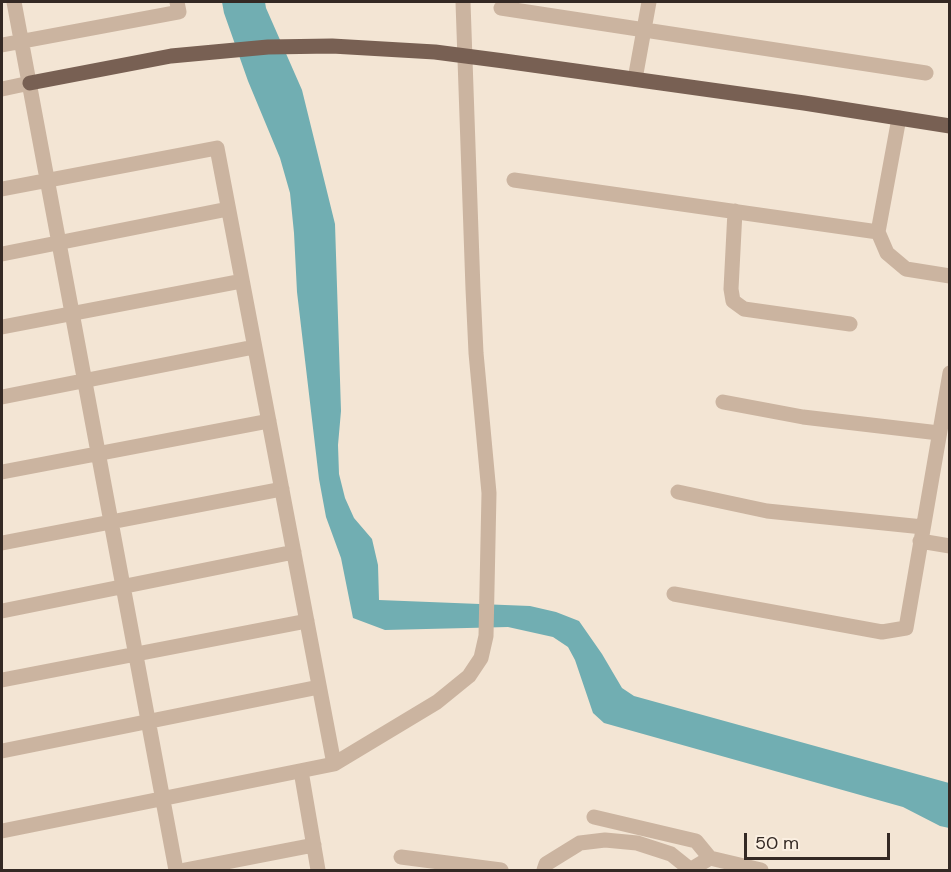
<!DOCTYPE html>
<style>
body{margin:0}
#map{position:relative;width:951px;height:872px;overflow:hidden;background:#f3e5d4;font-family:"DM Sans",sans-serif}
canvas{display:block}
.frame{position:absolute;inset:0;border:3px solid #342924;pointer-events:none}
.scale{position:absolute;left:744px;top:833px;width:146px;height:27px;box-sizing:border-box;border:3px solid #342924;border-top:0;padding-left:8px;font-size:18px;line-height:21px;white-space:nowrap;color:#342924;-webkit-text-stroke:4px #fbefe1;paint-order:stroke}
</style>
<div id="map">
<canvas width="951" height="872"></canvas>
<div class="frame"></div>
<div class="scale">50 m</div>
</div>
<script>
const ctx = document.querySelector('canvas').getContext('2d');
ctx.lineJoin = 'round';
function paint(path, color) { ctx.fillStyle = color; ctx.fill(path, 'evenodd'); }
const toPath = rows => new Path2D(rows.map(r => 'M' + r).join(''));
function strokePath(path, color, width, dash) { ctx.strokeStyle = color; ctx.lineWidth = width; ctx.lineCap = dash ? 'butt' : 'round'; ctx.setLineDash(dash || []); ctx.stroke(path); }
paint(toPath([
 [222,2,265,2,266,8,302,90,335,224,341,411,338,445,339,474,345,498,354,518,372,539,378,565,379,600,530,606,556,612,579,621,602,654,622,688,634,696,949,783,949,828,940,826,903,807,604,723,593,713,575,660,568,647,553,637,508,627,385,630,353,618,341,558,326,517,319,479,297,292,294,233,290,193,280,158,248,81,224,13]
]), '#71aeb2');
strokePath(toPath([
 [14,2,176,870],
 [501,8,926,73],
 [2,45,179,12,177,2],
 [635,79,649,2],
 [2,89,30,83],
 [514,180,878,232,899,118],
 [2,189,217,148,334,764],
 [735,211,731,289,733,301,744,309,850,324],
 [878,232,887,253,906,269,950,276],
 [2,254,228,209],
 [2,327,242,281],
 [2,397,254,347],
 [723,402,803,417,939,433],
 [2,472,269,421],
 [678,492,767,511,923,527],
 [920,541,950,546],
 [2,543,282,489],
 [674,594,882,632,906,628,950,373],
 [2,611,294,552],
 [2,680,307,621],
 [2,751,319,687],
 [301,771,318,870],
 [594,817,696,841,710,858],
 [2,831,334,764,437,702,469,676,481,658,486,636,489,493,476,353,473,289,463,2],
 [401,857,501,870],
 [185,870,314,845],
 [544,870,546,864,580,843,605,840,637,843,671,854,691,870],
 [690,870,710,858,761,870]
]), '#cbb4a0', 15);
strokePath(toPath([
 [30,83,171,56,268,47,332,46,435,52,504,61,804,103,950,126]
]), '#786053', 15);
</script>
